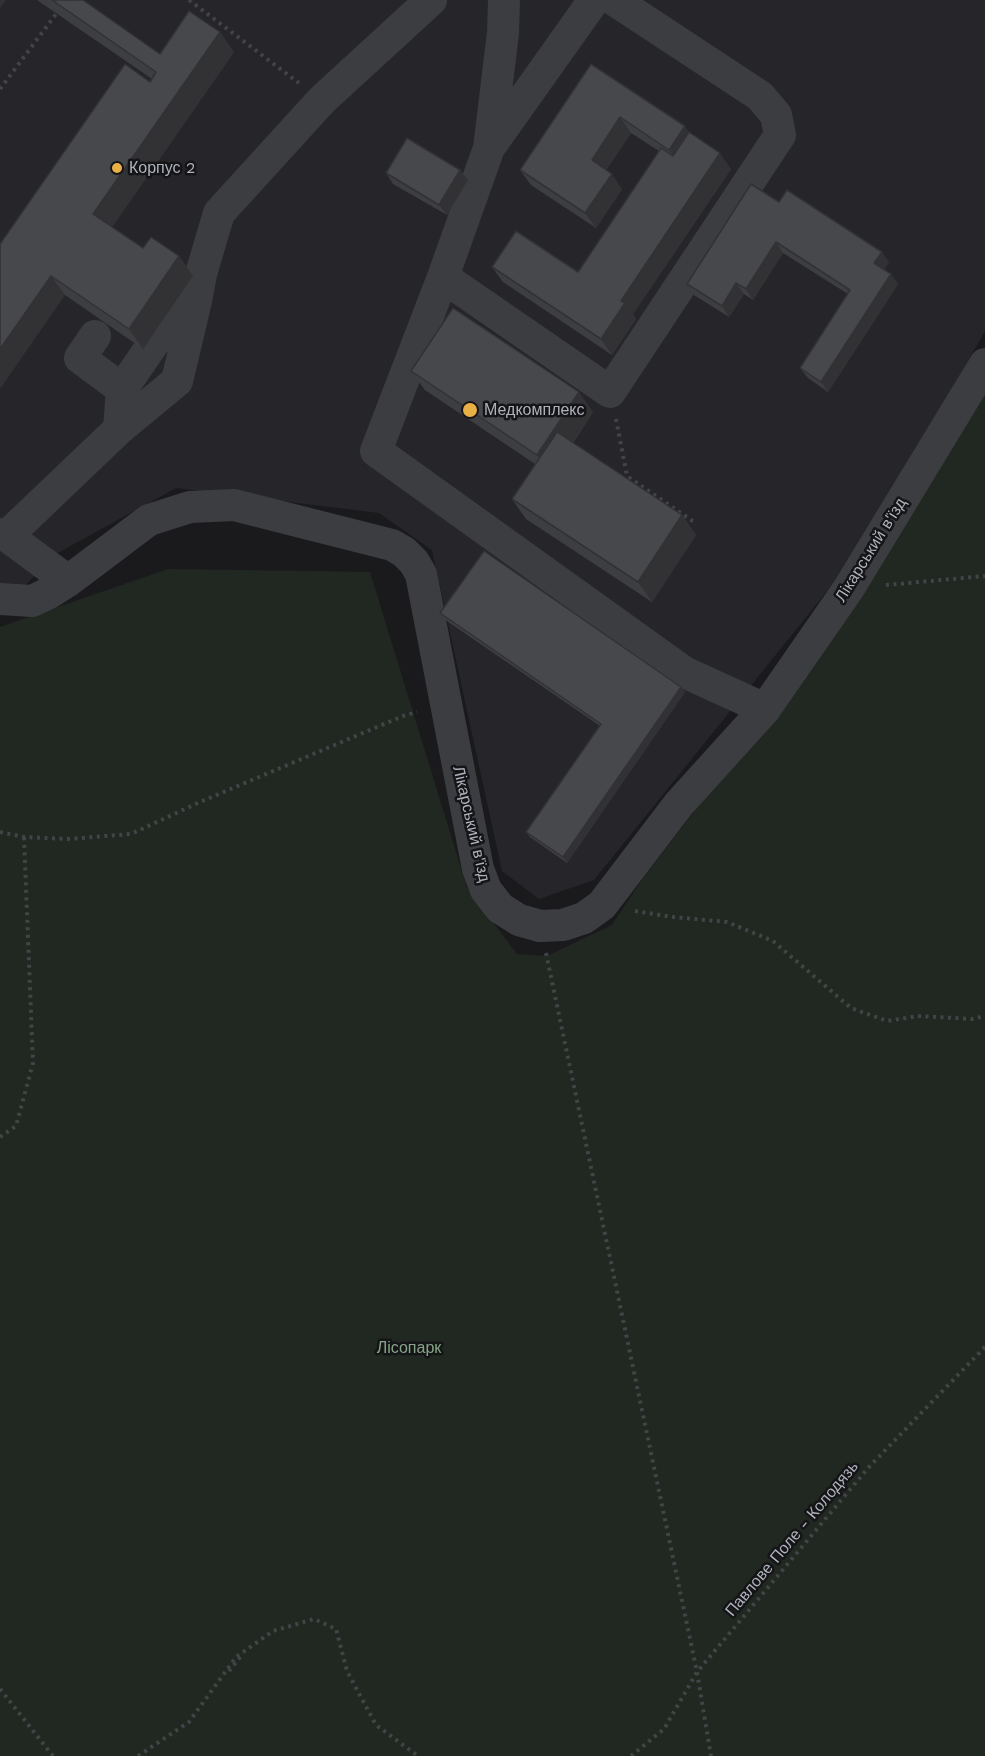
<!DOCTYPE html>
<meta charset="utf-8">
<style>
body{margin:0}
canvas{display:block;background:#1a1a1d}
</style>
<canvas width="985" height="1756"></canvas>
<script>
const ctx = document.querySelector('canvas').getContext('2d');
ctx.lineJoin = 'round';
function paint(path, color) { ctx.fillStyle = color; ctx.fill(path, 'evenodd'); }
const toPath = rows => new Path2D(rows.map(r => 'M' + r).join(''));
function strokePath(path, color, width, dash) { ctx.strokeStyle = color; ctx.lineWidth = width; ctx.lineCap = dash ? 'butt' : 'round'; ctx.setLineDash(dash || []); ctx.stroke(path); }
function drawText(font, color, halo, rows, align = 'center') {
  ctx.font = font + ' "Work Sans",sans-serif'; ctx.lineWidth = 5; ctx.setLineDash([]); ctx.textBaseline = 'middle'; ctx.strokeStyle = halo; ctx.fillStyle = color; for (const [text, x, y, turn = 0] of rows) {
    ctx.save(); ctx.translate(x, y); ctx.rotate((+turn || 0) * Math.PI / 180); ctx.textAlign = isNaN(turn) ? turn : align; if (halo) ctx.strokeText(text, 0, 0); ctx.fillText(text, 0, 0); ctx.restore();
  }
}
paint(toPath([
 [0,0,985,0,985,331,861,549,594,880,539,899,502,871,432,550,379,513,176,488,54,555,0,612]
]), '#26262a');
paint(toPath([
 [985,370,985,1756,0,1756,0,627,168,569,370,572,467,888,517,954,547,956,612,925,641,881,693,813,849,588]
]), '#202821');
strokePath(toPath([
 [189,0,299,83],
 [0,89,59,10],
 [616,419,627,476,694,522],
 [886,585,985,576],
 [0,832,24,837,68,839,131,834,200,802,403,716,417,712],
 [635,911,673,917,727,922,773,941,851,1008,887,1021,918,1016,972,1019,985,1016],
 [546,953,697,1672,711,1756],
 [0,1137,16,1126,33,1063,24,837],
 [229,1671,241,1656],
 [0,1689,53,1756],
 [138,1756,189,1722,236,1657,273,1631,314,1619,336,1629,347,1671,376,1725,418,1756],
 [631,1756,664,1729,697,1672,869,1467,985,1347]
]), '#424448', 4, [3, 4.5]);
strokePath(toPath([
 [504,0,503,33,489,148,443,277,610,392,780,135,776,115,760,96,614,0],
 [491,145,594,0],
 [443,277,376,451,684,672,765,709],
 [95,336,80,358,122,389],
 [119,429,177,381,196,301,201,274,219,213,322,100,431,0],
 [0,534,7,536,68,581],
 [7,536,119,429,122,389,193,286],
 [0,599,32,601,49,593,68,581,149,520,190,507,234,505,392,545,404,552,414,562,421,574,478,869,486,890,500,908,519,920,540,926,563,925,584,918,602,905,679,804,765,709,849,588,985,364]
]), '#3c3d41', 32);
paint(toPath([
 [37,0,83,0,160,54,234,52,112,227,143,248,179,256,193,276,143,349,65,295,0,244,152,79],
 [591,64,689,132,731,169,633,314,636,319,612,355,503,282,492,267,578,272,659,151,631,133,606,170,622,189,596,228,531,185,520,170],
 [460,170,468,180,447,215,393,184,386,173],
 [779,202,889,262,884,270,898,284,828,392,808,378,800,368,848,294,783,253,753,300,744,294,729,317,694,295,687,284],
 [411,371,593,412,573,443,682,515,696,535,652,602,526,519,512,499,535,464,425,390],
 [440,613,685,692,567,863,530,837,526,832,600,726,444,619]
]), '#3d3e41');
paint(toPath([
 [0,0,6,0,0,8],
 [220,32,234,52,107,234,93,214],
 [620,117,631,133,602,175,592,160],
 [685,126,695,142,680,165,669,150],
 [720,153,731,169,633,314,636,319,612,355,601,339,621,301],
 [460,170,468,180,447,215,439,205],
 [612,174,622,189,596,228,585,213],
 [776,242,783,253,753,300,746,289],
 [882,252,889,262,881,274,874,263],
 [179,256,193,276,143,349,129,329],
 [891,274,898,284,828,392,821,382],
 [51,276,65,295,0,389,0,349],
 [736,283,744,294,729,317,722,306],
 [579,392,593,412,551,474,537,455],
 [682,515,696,535,652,602,638,582],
 [681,687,685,692,567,863,563,857]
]), '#323235');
const building = toPath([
 [52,0,83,0,160,54,189,11,220,32,93,214,143,248,151,237,179,256,129,329,51,276,0,349,0,244,125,64,150,82,156,72,52,0],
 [591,64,685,126,669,150,620,117,592,160,612,174,585,213,520,170,591,64],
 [689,132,720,153,621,301,625,303,601,339,492,267,516,231,578,272,661,148,673,156,689,132],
 [407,138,460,170,439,205,386,173,407,138],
 [751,184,779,202,787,190,882,252,874,263,891,274,821,382,800,368,850,290,776,242,746,289,736,283,722,306,687,284,751,184],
 [453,308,579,392,537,455,411,371,453,308],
 [557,432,682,515,638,582,512,499,557,432],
 [484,551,681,687,563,857,526,832,601,724,440,613,484,551]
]);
paint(building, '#47484c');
strokePath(building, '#323235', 1.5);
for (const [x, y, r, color] of [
 [117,168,6,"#e9b046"],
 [470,410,8,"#e9b046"]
]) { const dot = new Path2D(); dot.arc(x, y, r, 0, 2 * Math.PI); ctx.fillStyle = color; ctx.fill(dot); strokePath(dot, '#151518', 2); }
drawText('16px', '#aeb2bb', '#151518', [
 ["Корпус 2",129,168],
 ["Медкомплекс",484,410]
], 'left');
drawText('16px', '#aeb2bb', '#151518', [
 ["Лікарський в'їзд",871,550,-58],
 ["Лікарський в'їзд",471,824,77],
 ["Павлове Поле - Колодязь",792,1539,-50]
]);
drawText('16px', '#86a587', '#151518', [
 ["Лісопарк",409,1348]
]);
</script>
